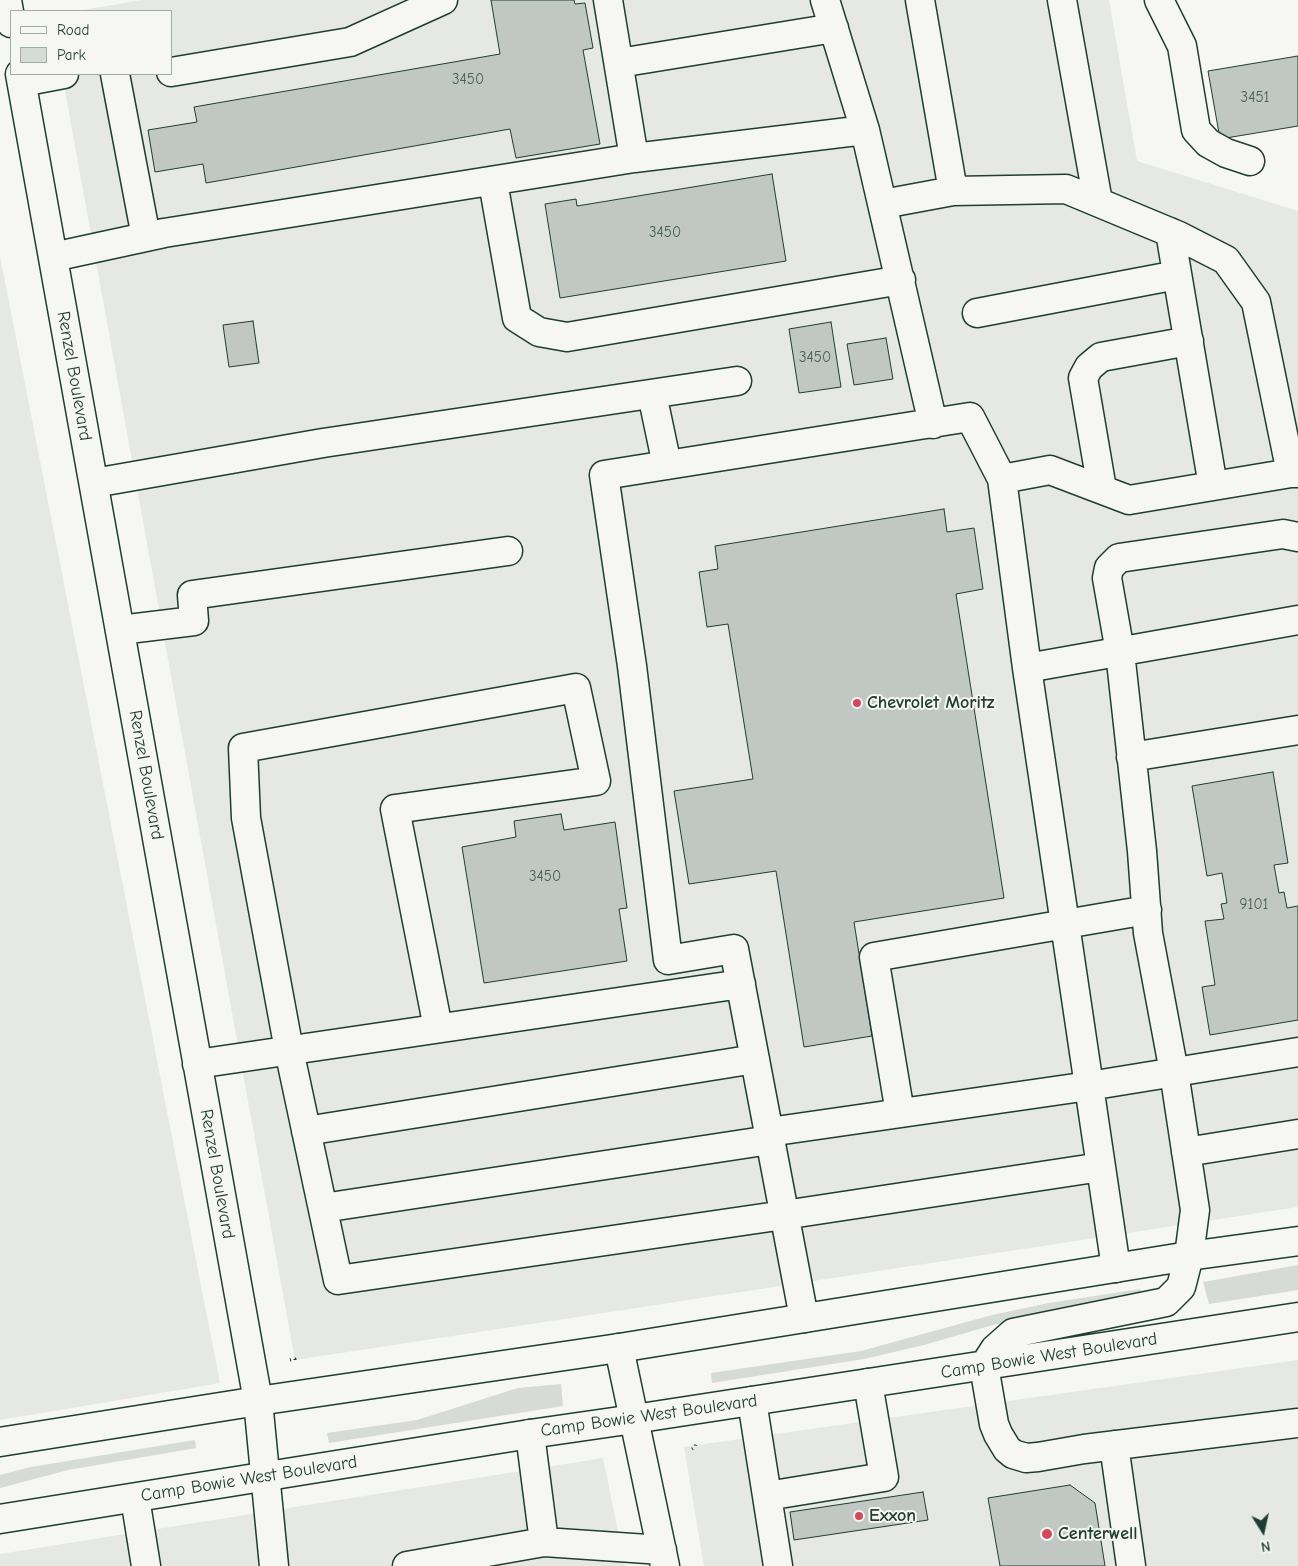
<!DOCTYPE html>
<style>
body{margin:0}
#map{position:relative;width:1298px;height:1566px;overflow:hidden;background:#f6f6f2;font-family:"Comic Neue",sans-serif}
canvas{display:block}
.legend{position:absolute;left:10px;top:10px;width:162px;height:65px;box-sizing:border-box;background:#f6f6f2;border:1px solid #a0aca6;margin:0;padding:6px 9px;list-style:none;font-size:15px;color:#1f3d34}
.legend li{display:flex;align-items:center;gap:10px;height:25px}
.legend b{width:25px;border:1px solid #a0aca6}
.north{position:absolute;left:1238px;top:1506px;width:50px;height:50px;-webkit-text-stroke:4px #f6f6f2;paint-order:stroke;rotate:170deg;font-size:14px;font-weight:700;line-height:20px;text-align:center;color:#1f3d34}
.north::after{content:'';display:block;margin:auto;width:18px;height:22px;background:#1f3d34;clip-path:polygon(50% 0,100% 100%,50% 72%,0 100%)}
</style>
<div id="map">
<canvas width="1298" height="1566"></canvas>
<ul class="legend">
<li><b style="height:6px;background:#f6f6f2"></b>Road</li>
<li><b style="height:14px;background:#d6dbd6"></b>Park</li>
</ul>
<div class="north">N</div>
</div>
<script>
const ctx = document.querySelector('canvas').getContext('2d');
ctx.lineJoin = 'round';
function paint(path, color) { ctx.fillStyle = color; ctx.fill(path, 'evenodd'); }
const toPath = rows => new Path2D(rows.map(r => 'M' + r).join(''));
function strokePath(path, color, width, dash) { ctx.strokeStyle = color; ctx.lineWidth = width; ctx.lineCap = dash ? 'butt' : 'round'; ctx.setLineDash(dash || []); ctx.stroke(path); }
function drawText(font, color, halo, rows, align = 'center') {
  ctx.font = font + ' "Comic Neue",sans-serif'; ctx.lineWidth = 4; ctx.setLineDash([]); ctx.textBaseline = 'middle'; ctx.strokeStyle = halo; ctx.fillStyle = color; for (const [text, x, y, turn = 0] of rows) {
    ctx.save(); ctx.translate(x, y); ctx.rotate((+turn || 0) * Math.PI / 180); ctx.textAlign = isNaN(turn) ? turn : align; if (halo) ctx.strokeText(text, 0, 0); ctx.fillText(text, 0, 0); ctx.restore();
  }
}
paint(toPath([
 [142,0,1109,0,1137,161,1298,211,1298,1207,295,1360,62,74,171,74,171,11,77,11],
 [0,256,220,1383,0,1420],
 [1298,1360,1298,1566,704,1566,684,1447],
 [603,1458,625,1566,0,1566,0,1554]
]), '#e6e8e4');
paint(toPath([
 [1298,1265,1298,1290,1209,1304,1203,1282],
 [1140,1289,1142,1297,993,1325,924,1345,864,1359,712,1383,711,1373,861,1351,992,1315,1049,1303],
 [561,1384,563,1406,329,1443,327,1433,417,1420,518,1388],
 [195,1440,196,1448,68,1470,0,1488,0,1475,31,1467]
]), '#d6dbd6');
const building = toPath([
 [491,0,574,0,575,4,585,3,593,48,583,50,600,144,516,158,510,129,206,183,203,164,155,172,148,130,197,122,194,107,500,54,491,0],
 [1298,56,1298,126,1220,139,1208,71,1298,56],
 [772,174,786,261,560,298,545,204,576,199,577,206,772,174],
 [253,321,259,363,229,367,223,325,253,321],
 [831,322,841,387,799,393,789,329,831,322],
 [886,338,893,379,854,385,847,344,886,338],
 [944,509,947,532,974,528,983,589,956,594,1004,898,854,922,872,1036,804,1047,776,871,689,884,674,791,753,779,728,624,707,627,699,572,718,569,715,546,944,509],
 [1273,772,1288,863,1274,865,1279,893,1284,892,1287,908,1298,906,1298,1020,1210,1035,1202,987,1215,985,1205,921,1224,919,1221,904,1227,903,1222,873,1207,876,1192,786,1273,772],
 [561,814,564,830,615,822,627,908,619,909,627,961,484,983,462,847,516,837,514,821,561,814],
 [1070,1485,1095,1503,1105,1566,1000,1566,988,1498,1070,1485],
 [923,1492,928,1520,794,1540,790,1512,923,1492]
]);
paint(building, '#c1c8c3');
strokePath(building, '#1f3d34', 1);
const minor = toPath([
 [7,0,11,23],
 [608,0,634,158],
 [825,0,865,130],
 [920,0,953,191],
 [1062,0,1098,202],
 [1159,0,1182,46,1196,130,1208,143,1226,153,1250,161],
 [619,63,834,28],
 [171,72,350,42,443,0],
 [20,74,258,1401,274,1566],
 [115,74,146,237],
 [22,82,64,74],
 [493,182,517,318,539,332,567,337,901,280],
 [883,204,953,191,1066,189,1179,236,1226,260,1256,302,1291,473],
 [1170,232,1213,486],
 [53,257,164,233,634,158,865,130,933,424],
 [977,313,1177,275],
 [652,394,667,465],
 [1002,479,1050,470,1129,500,1291,473,1298,473],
 [94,483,323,443,737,381],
 [1102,489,1083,378,1089,367,1101,357,1189,341],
 [120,630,194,621,192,595,508,551],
 [1027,668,1298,620],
 [1131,757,1298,730],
 [438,1028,395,809,596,781,576,688,243,748,246,818,289,1050,338,1280,784,1215,1101,1167],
 [197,1064,741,984],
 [900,1113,874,957,1147,910],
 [306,1131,755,1059],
 [769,1132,1089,1086,1298,1052],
 [1186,1152,1298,1134],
 [323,1208,770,1140],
 [1189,1256,1195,1210,1174,1072,1148,933,1142,851,1120,652,1107,578,1109,568,1119,558,1283,534,1298,537],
 [804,1318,734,949,668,960,632,666,604,475,970,417,1002,479,1027,668,1116,1268],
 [619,1348,665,1566],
 [984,1366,994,1424,998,1434,1007,1449,1013,1454,1026,1458,1038,1457,1084,1449,1298,1423],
 [752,1401,767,1496],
 [1114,1445,1131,1566],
 [135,1498,146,1566],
 [544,1542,662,1550],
 [407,1566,544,1542,530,1434],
 [778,1566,767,1496,884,1477,868,1383]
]);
const major = toPath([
 [984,1366,995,1349,1013,1333,1166,1302,1181,1287,1189,1256],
 [0,1442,258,1401,619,1348,1189,1256,1298,1241],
 [0,1519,530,1434,634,1419,1298,1317]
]);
strokePath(minor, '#1f3d34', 31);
strokePath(major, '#1f3d34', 31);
strokePath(toPath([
 [290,1360,295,1359,295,1362],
 [692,1449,695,1447,696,1442]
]), '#1f3d34', 3, [1, 4]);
strokePath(minor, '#f6f6f2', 28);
strokePath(major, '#f6f6f2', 28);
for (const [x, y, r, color] of [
 [857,703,5,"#d1495b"],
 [859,1516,5,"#d1495b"],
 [1047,1534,6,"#d1495b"]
]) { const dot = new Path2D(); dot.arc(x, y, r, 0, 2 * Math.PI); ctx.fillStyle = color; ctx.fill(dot); strokePath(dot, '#f6f6f2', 2); }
drawText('15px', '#486058', null, [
 ["3450",468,80],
 ["3451",1255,98],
 ["3450",665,233],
 ["3450",815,358],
 ["3450",545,877],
 ["9101",1254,905]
]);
drawText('18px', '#1f3d34', '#f6f6f2', [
 ["Renzel Boulevard",74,376,80],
 ["Renzel Boulevard",146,775,80],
 ["Renzel Boulevard",217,1174,80],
 ["Camp Bowie West Boulevard",1049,1356,-9],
 ["Camp Bowie West Boulevard",649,1416,-8],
 ["Camp Bowie West Boulevard",249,1479,-9]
]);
drawText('bold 18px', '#1f3d34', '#f6f6f2', [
 ["Chevrolet Moritz",867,703],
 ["Exxon",869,1516],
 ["Centerwell",1058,1534]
], 'left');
</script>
